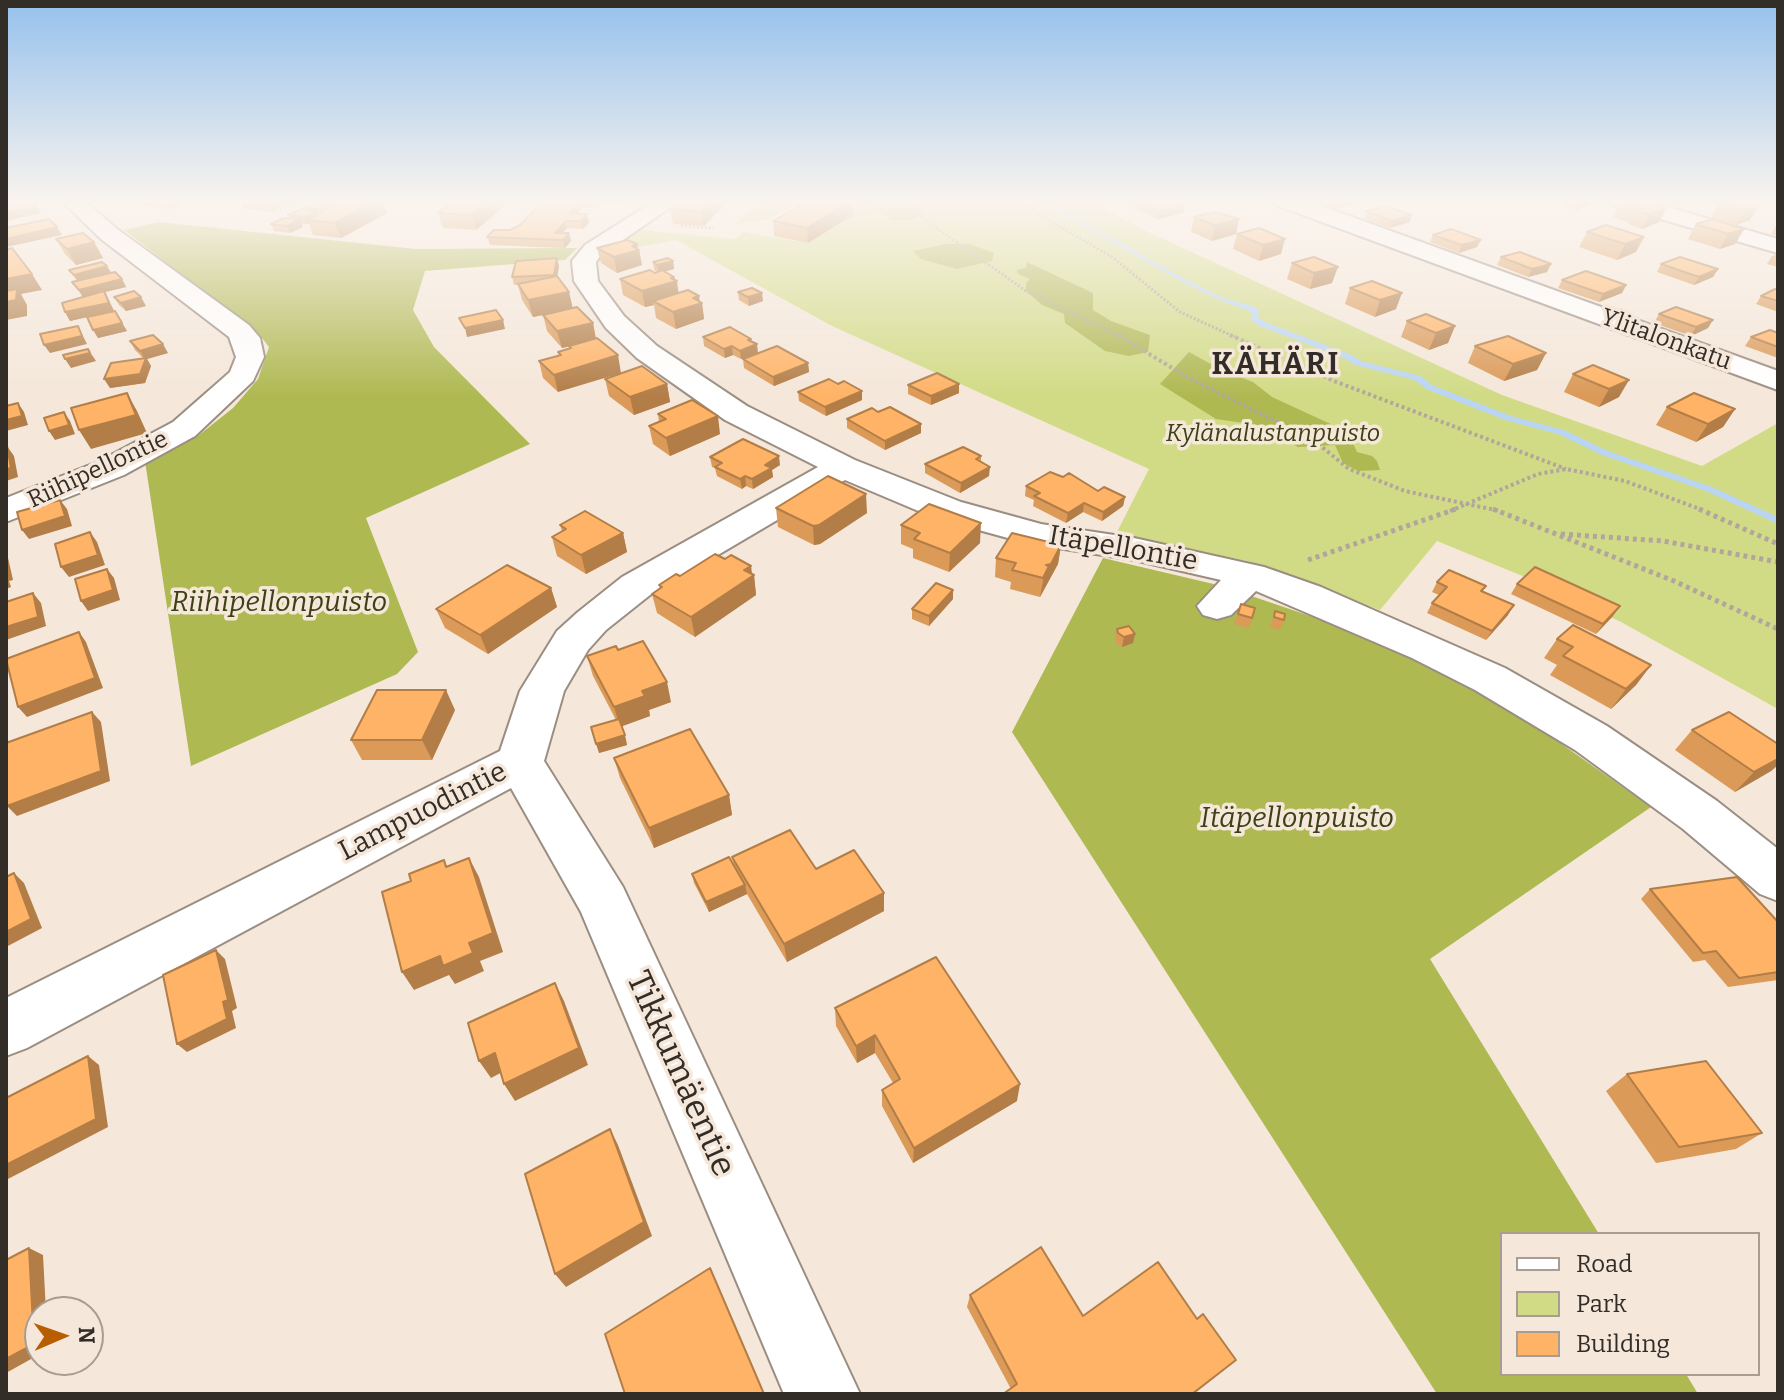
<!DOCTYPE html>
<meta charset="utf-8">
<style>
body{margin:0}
#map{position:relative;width:1784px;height:1400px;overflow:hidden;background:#f5e7da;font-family:Bitter,serif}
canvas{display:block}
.frame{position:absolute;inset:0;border:8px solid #332d28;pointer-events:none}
.legend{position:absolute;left:1500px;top:1232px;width:260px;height:144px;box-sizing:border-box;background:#f5e7da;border:2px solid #a79d93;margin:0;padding:10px 14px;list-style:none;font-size:24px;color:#332d28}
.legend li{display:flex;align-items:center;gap:16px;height:40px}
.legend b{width:40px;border:2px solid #a79d93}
.north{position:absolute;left:24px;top:1296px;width:80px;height:80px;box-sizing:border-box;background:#f5e7da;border:2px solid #a79d93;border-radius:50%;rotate:88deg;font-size:22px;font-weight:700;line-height:32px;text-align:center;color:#332d28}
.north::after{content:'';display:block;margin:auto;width:28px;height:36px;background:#b95e00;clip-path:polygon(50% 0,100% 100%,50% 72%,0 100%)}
</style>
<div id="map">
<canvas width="1784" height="1400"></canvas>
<div class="frame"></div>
<ul class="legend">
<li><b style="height:10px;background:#fff"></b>Road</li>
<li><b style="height:22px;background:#d1db85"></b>Park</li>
<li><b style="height:22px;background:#ffb366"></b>Building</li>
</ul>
<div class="north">N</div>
</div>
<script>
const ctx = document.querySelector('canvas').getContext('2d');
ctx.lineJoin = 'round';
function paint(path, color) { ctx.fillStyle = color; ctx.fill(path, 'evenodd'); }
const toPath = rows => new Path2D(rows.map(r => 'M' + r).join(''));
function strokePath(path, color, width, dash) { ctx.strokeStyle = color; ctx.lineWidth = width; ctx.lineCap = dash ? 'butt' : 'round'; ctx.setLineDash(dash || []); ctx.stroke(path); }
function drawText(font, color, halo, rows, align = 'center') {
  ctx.font = font + ' Bitter,serif'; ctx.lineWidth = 7; ctx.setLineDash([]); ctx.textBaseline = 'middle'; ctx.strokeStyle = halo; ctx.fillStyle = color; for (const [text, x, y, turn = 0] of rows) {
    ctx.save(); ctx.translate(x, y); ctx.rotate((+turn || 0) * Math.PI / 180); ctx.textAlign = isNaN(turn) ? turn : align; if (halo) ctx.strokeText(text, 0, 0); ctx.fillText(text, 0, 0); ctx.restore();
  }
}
paint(toPath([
 [759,200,1110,200,1103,208,1146,231,1502,395,1702,466,1778,423,1778,709,1621,622,1525,577,1437,541,1380,610,1247,561,1116,534,1149,469,832,326,676,240,598,255,613,243,642,230,735,239,744,232,808,243,854,215,795,205,770,219,735,224,752,209,763,205,764,201]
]), '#d1db85');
paint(toPath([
 [862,200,915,201,924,211,912,220,892,220],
 [159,222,416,249,577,248,565,260,425,271,413,310,434,347,530,444,366,518,418,652,397,674,191,766,145,461,199,435,233,408,258,379,269,347,259,334,124,230],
 [945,244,970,244,994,253,992,261,957,269,921,259,913,251],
 [1027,262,1093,293,1093,310,1111,321,1150,335,1148,352,1129,356,1105,351,1065,323,1064,314,1042,305,1026,291,1026,283,1030,279,1018,274,1017,270,1026,268],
 [1189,352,1220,369,1253,382,1272,397,1335,426,1350,437,1357,452,1372,456,1377,461,1380,470,1358,471,1343,463,1335,445,1298,447,1264,426,1216,419,1160,384],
 [1103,558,1222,586,1313,617,1391,649,1484,696,1553,738,1651,807,1430,959,1599,1234,1502,1234,1502,1374,1686,1374,1698,1394,1437,1394,1012,732]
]), '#afb952');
paint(toPath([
 [1037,200,1045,200,1181,277,1223,298,1253,306,1259,310,1258,317,1265,322,1350,354,1361,361,1421,376,1432,385,1511,416,1564,430,1608,451,1712,487,1778,517,1778,524,1706,491,1602,455,1558,434,1505,420,1426,389,1415,380,1355,365,1344,358,1259,326,1251,320,1252,313,1247,310,1219,300,1177,279,1037,200]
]), '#bad5f3');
const minor = toPath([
 [61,200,84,200,117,229,249,325,260,338,264,357,253,381,195,436,124,475,6,522,6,498,100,461,173,422,230,372,236,357,229,337,101,239,61,200],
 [656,200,681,200,601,255,596,262,598,281,624,316,657,346,747,406,855,460,961,502,1041,524,1134,538,1264,567,1321,587,1505,668,1607,726,1717,801,1778,849,1778,901,1760,894,1683,829,1575,750,1475,690,1412,658,1256,591,1231,615,1217,619,1203,615,1197,606,1221,580,1134,560,1026,543,935,518,845,480,650,595,606,630,588,650,564,691,544,761,623,887,860,1394,784,1394,581,912,511,788,27,1048,6,1056,6,998,500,751,520,691,557,631,578,612,622,577,818,467,725,420,637,358,606,328,574,281,572,261,585,245,656,200],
 [1274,200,1305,200,1778,371,1778,390,1276,205,1274,200],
 [1610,200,1644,200,1778,239,1778,253,1612,205,1610,200]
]);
strokePath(minor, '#9a8d81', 4);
strokePath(toPath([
 [897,200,1026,291,1122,337],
 [1014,200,1112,257,1180,312,1235,337],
 [276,212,302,200],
 [681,226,714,228]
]), '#b1a69c', 3, [2, 2]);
strokePath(toPath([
 [1118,335,1187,377,1312,439,1349,469,1405,491,1500,511],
 [1230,335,1334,381,1566,469],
 [1450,511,1538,474,1566,469,1625,481,1705,511]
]), '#b1a69c', 4, [3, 3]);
strokePath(toPath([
 [1493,509,1674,581,1778,629],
 [1699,509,1778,544],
 [1561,534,1663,541,1778,562],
 [1308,560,1456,509]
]), '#b1a69c', 5, [4, 4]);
paint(minor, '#fff');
paint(toPath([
 [140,200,192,200,171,209,143,205],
 [240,200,296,200,270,212,243,208],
 [342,200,409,200,402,204,383,203,387,213,341,238,313,235,309,224,301,224,303,227,290,233,274,231,271,224,290,218,288,215,307,210,305,207,333,204],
 [544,200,628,200,625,204,601,204,597,208,582,208,577,214,587,214,589,222,583,229,567,228,563,233,569,233,571,241,565,248,490,245,487,237,510,230,520,225],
 [680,200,727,200,727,202,704,226,673,224,670,209],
 [852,200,853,215,808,243,774,236,773,221,817,204],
 [1129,200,1173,200,1183,213,1158,219,1128,205],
 [1315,200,1357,200,1356,203,1334,209],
 [1555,200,1598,200,1596,203,1577,210,1564,206,1565,204],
 [1641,200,1659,222,1642,229,1628,224,1629,222,1612,217,1619,202],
 [1658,200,1685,200,1684,202,1676,206],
 [1719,203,1759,205,1750,220,1736,225,1711,218],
 [506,205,476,230,443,228,438,213],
 [1366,211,1410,222,1390,228,1364,219],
 [1194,217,1239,219,1236,234,1212,241,1191,232],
 [1778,222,1778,236,1771,234],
 [1696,224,1744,229,1735,244,1720,249,1688,239],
 [1606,225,1636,252,1617,260,1579,247,1587,232],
 [1259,228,1281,254,1259,261,1233,249,1237,234],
 [1433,235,1477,247,1459,253,1430,242],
 [56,239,94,242,103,258,76,265,65,254],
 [637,244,638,249,639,250,642,265,617,273,601,263,597,248],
 [1778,254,1778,267,1767,264,1772,256],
 [1314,257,1332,283,1310,289,1287,279,1292,263],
 [1501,257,1547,272,1528,277,1497,265],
 [673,261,674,269,664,272,675,280,679,293,702,303,704,319,676,329,656,318,654,305,645,307,623,295,620,279,657,272,654,270,653,262],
 [1661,264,1718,269,1713,277,1694,285,1657,272],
 [559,266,557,276,569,292,572,308,593,323,596,339,558,392,543,378,539,361,559,355,558,352,569,349,569,346,572,346,562,348,547,331,543,315,533,317,522,300,518,285,514,285,512,277],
 [69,270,111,273,122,279,126,287,105,292,114,311,115,311,127,331,98,338,87,317,70,321,65,312,83,297,72,282,77,281],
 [1562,280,1626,285,1622,293,1599,302,1558,288],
 [1372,281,1396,309,1375,317,1345,304,1350,288],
 [1778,290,1778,312,1756,304,1761,296],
 [738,292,763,301,749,306,739,300],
 [114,297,146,306,126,311,119,305],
 [1659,314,1708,328,1691,336,1654,323],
 [1407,321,1455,326,1448,343,1429,350,1401,337],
 [1778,333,1778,358,1745,346,1751,337],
 [703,337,751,341,741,359,733,355,725,358,704,346],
 [130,341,168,353,147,359,151,366,145,383,110,388,143,358,135,350],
 [1475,346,1546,353,1537,370,1504,381,1468,363],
 [743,359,808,363,809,372,774,386,744,368],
 [1593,365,1619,397,1599,407,1564,392,1573,374],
 [605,379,667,384,670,402,634,415,609,396],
 [838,384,862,400,826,416,799,401,798,392],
 [908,385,959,393,931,405,908,394],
 [1667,407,1735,409,1723,427,1696,442,1656,425],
 [878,412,921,424,921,433,885,450,847,428,847,419],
 [658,414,720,434,670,456,653,444,649,426,659,422],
 [981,456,981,462,989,476,960,493,925,473,925,464],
 [710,457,780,465,772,470,773,477,753,489,746,486,742,489,717,476,715,468,712,467],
 [1026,486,1098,491,1125,497,1123,506,1102,521,1083,512,1066,523,1033,506,1034,500,1025,496],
 [776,508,867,513,820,544,814,545,778,527],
 [560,525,623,533,627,552,586,574,557,556,552,537,562,531],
 [901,525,980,543,949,572,913,558,913,549,901,544],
 [1061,545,1058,564,1040,597,1010,589,1011,582,995,577,996,558],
 [725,559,751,566,752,574,754,575,756,595,695,637,657,613,652,594,660,589,659,585],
 [1437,582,1486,586,1483,591,1508,615,1486,640,1427,613,1432,603,1439,595,1432,592],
 [1517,584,1613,616,1596,634,1511,594],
 [551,588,557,607,488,654,445,628,436,609],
 [953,599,929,626,912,619,912,609],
 [1255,608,1249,628,1234,624,1238,614],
 [1275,611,1284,620,1280,630,1270,627],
 [1117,629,1135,634,1133,643,1122,647,1116,643,1115,638],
 [1557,639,1651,665,1636,685,1611,709,1550,675,1557,665,1544,658],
 [618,650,671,702,649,710,650,716,622,726,627,745,599,753,616,720,593,676,587,656],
 [455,710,432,760,362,760,351,740],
 [1692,730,1778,744,1778,765,1771,771,1735,792,1675,750],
 [614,758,729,795,732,815,654,848,620,778],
 [732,857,816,869,884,911,787,962,747,894,709,912,694,883,692,874,734,866],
 [1650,889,1778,922,1778,980,1728,987,1705,960,1693,962,1641,899],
 [835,1008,1017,1101,913,1163,882,1106,882,1090,893,1083,875,1053,857,1063,836,1026],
 [1627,1074,1762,1133,1736,1149,1656,1163,1606,1091],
 [970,1295,1083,1316,1224,1370,1194,1394,1003,1394,1011,1389,967,1307]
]), '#db9a58');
paint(toPath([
 [167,200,192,200,171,209],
 [265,200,296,200,270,212],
 [378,200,382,200,387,213,341,238,335,223],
 [490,200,505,200,506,205,476,230,472,215],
 [596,200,600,200,601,204,597,208],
 [713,200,727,200,727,202,704,226,702,212],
 [852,200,853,215,808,243,807,228],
 [1340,200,1357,200,1356,203,1334,209,1336,201],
 [1581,200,1598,200,1596,203,1577,210],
 [1679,200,1685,200,1684,202,1676,206],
 [581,201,582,208,571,221,569,214],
 [1185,205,1183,213,1158,219,1159,211],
 [1759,205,1750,220,1736,225,1745,210],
 [37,206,41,213,6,221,6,213],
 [1667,208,1659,222,1642,229,1649,214],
 [317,211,320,218,307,220,309,224,307,224,304,217],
 [587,214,589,222,583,229,581,221],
 [1412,215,1410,222,1390,228,1392,221],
 [300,219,303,227,290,233,287,226],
 [1239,219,1236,234,1212,241,1215,225],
 [566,221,567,228,556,241,555,233],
 [57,227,62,235,6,247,6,239],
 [1744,229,1735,244,1720,249,1728,234],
 [569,233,571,241,565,248,563,240],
 [1644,237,1636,252,1617,260,1625,244],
 [1285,239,1281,254,1259,261,1263,245],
 [1481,240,1477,247,1459,253,1462,245],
 [94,242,103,258,76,265,67,249],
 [637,244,638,250,639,250,642,265,617,273,614,257,632,246],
 [557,258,559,266,556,283,554,275],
 [673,261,674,269,659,273,657,265],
 [1551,264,1547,272,1528,277,1532,269],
 [107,266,112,274,79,283,74,275],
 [1338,267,1332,283,1310,289,1314,273],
 [1718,269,1713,277,1694,285,1699,277],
 [32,274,42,290,21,294,27,305,27,316,6,320,6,279],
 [674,277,675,282,677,281,679,297,653,301,654,305,645,307,642,291],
 [122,279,126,287,105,292,114,311,70,321,65,312,83,298,79,290],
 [1626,285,1622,293,1599,302,1603,294],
 [569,292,573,309,533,317,528,300],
 [762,293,763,301,749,306,748,297],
 [1402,293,1396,309,1375,317,1380,300],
 [699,296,700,303,702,303,704,319,676,329,673,312,693,298],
 [141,297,146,306,126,311,121,303],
 [503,320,505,329,467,337,465,328],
 [1713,320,1708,328,1691,336,1696,327],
 [122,323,127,331,98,338,93,330],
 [593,323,596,340,562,348,557,331],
 [78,326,87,344,50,353,44,345],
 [1455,326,1448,343,1429,350,1436,333],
 [751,339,752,346,757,344,758,353,741,359,740,351,748,340],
 [163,344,168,353,147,359,151,366,145,383,110,388,104,379,145,360,140,351],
 [732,346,733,355,725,358,724,349],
 [88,349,96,361,71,368,65,359],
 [1546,353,1537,370,1504,381,1513,364],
 [618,355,621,373,558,392,554,375],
 [808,363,809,372,774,386,773,377],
 [1629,380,1619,397,1599,407,1609,389],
 [667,384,670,402,634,415,630,397],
 [959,384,959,393,931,405,931,396],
 [862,391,862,400,826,416,825,407],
 [127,393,137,411,147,433,91,449,79,430],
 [18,403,24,412,28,425,6,431,6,420],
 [1735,409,1723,427,1696,442,1708,424],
 [64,412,70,421,75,434,55,440,49,431],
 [718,416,720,434,670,456,666,438],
 [921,424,921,433,885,450,885,441],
 [7,446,14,456,18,477,6,481],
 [779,456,780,465,772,470,773,477,753,489,752,479,765,465],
 [990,467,989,476,960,493,961,483],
 [745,476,746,486,742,489,740,479],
 [866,494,867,513,820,544,814,545,813,526],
 [1125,497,1123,506,1102,521,1103,512],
 [60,500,67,509,72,526,29,539,22,530],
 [1084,503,1083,512,1066,523,1068,513],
 [981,523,980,543,949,572,950,553],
 [90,532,97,542,105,565,69,577,61,567],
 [623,533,627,552,586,574,581,555],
 [1061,545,1058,564,1040,597,1046,565],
 [6,549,13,580,9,581,11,587,6,589],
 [751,566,752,577,754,575,756,595,695,637,691,617],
 [107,569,114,578,120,600,88,611,81,601],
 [551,588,557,607,488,654,480,635],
 [953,590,953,599,929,626,929,616],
 [33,593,41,603,46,626,6,640,6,627],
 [1514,605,1508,615,1486,640,1492,631],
 [1620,606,1613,616,1596,634,1603,624],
 [79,632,86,642,103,688,27,717,18,707],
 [1135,634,1133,643,1122,647,1124,637],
 [1651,665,1636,685,1611,709,1626,689],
 [667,682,671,702,649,710,650,716,620,727,614,707,642,691],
 [446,690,455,710,432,760,422,740],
 [92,712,101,722,110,781,17,816,7,806],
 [625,735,627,745,599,753,596,744],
 [1778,759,1778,765,1771,771,1735,792,1754,772],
 [729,795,732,815,654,848,649,828],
 [469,858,479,877,503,952,480,961,484,971,455,984,449,975,414,990,402,972,469,943],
 [14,873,24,883,42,928,6,947,6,932],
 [745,885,747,894,709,912,706,902],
 [884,893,884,911,787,962,784,944],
 [216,950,225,959,237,1008,232,1011,236,1028,187,1052,177,1044,223,1002],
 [555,983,564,1001,588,1065,515,1101,504,1084],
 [875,1035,875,1053,857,1063,856,1046],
 [495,1053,506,1070,491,1078,479,1061],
 [88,1056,99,1065,108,1127,6,1180,6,1165],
 [1020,1084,1017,1101,913,1163,914,1148],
 [610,1129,618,1145,652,1236,566,1287,555,1274],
 [29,1248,43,1255,46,1312,40,1312,40,1354,6,1373,6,1359]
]), '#b27d47');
const building = toPath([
 [21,200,31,200,37,206,6,213,6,203,21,200],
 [342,200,378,200,335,223,307,220,342,200],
 [454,200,490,200,472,215,438,213,454,200],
 [544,200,596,200,581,201,569,214,587,214,581,221,566,221,555,233,569,233,563,240,487,237,494,230,510,230,520,225,544,200],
 [680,200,713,200,702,212,670,209,680,200],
 [824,200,852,200,807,228,773,221,807,202,817,204,824,200],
 [1134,200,1173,200,1185,205,1159,211,1134,200],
 [1625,200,1641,200,1667,208,1649,214,1635,210,1640,208,1619,202,1625,200],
 [1727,200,1741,200,1759,205,1745,210,1719,203,1727,200],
 [317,201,333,202,321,208,305,207,317,201],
 [1386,206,1412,215,1392,221,1366,211,1386,206],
 [301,209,317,211,304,217,288,215,301,209],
 [1215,212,1239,219,1215,225,1194,217,1215,212],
 [284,218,300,219,287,226,271,224,284,218],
 [49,219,57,227,6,239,6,228,49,219],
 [1712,219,1744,229,1728,234,1696,224,1712,219],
 [1606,225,1644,237,1625,244,1587,232,1606,225],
 [1259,228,1285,239,1263,245,1237,234,1259,228],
 [1451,229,1481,240,1462,245,1433,235,1451,229],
 [83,233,94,242,67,249,56,239,83,233],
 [627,240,637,244,632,246,639,250,614,257,597,248,627,240],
 [12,248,32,274,6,279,6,250,12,248],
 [1520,252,1551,264,1532,269,1501,257,1520,252],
 [1314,257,1338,267,1314,273,1292,263,1314,257],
 [1680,257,1718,269,1699,277,1661,264,1680,257],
 [557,258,554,275,512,277,516,261,557,258],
 [668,258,673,261,657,265,653,262,668,258],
 [102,262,107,266,74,275,69,270,102,262],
 [650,270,655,273,662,270,674,277,671,278,677,281,642,291,620,279,650,270],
 [1586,271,1626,285,1603,294,1562,280,1586,271],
 [115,272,122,279,79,290,72,282,115,272],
 [557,276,569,292,528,300,518,284,557,276],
 [1372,281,1402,293,1380,300,1350,288,1372,281],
 [752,288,762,293,748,297,738,292,752,288],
 [17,289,16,300,6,302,6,291,17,289],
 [1775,289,1778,290,1778,301,1761,296,1775,289],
 [688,290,699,296,693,298,702,303,673,312,653,301,688,290],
 [104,291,109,303,65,312,62,303,104,291],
 [134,291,141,297,121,303,114,297,134,291],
 [577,307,593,323,557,331,543,315,577,307],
 [1676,307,1713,320,1696,327,1659,314,1676,307],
 [496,310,503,320,465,328,459,318,496,310],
 [115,311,122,323,93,330,87,317,115,311],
 [1426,314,1455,326,1436,333,1407,321,1426,314],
 [78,326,82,336,44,345,40,334,78,326],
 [730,327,751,339,748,340,757,344,740,351,732,346,724,349,703,337,730,327],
 [1770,330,1778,333,1778,347,1751,337,1770,330],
 [153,335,163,344,140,351,130,341,153,335],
 [1508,336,1546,353,1513,364,1475,346,1508,336],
 [597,338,618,355,554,375,539,361,561,355,558,352,571,348,569,346,597,338],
 [777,346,808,363,773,377,743,359,777,346],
 [88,349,90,353,65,359,63,355,88,349],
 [146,358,140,374,104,379,111,363,146,358],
 [1593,365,1629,380,1609,389,1573,374,1593,365],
 [642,366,667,384,630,397,605,379,642,366],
 [937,373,959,384,931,396,908,385,937,373],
 [829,379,838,384,844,381,862,391,825,407,798,392,829,379],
 [127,393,136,415,79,430,71,408,127,393],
 [1694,393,1735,409,1708,424,1667,407,1694,393],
 [692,400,718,416,666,438,649,426,666,419,658,414,692,400],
 [18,403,22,416,6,420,6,406,18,403],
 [890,407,921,424,885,441,847,419,872,408,878,412,890,407],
 [64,412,69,425,49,431,44,418,64,412],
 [743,439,779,456,765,465,772,468,752,479,745,476,740,479,715,467,722,463,710,457,743,439],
 [7,446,11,468,6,469,6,447,7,446],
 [963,447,981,456,976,459,990,467,961,483,925,464,963,447],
 [1050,472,1063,477,1069,473,1098,491,1104,487,1125,497,1103,512,1084,503,1068,513,1034,496,1040,493,1026,486,1050,472],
 [828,476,866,494,819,525,813,526,776,508,828,476],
 [60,500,65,516,22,530,17,512,60,500],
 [929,504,981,523,950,553,914,539,920,533,901,525,929,504],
 [585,511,623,533,581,555,552,537,566,529,560,525,585,511],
 [90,532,98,555,61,567,55,544,90,532],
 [1012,533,1061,545,1051,564,1046,565,1049,566,1043,578,1012,570,1016,563,996,558,1012,533],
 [715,554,725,559,731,555,751,566,744,570,754,575,691,617,652,594,662,587,659,585,676,574,680,576,715,554],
 [507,565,551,588,480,635,436,609,507,565],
 [1535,567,1620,606,1603,624,1517,584,1535,567],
 [107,569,113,590,81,601,75,579,107,569],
 [1449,570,1486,586,1481,591,1514,605,1492,631,1432,603,1447,587,1437,582,1449,570],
 [936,583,953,590,929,616,912,609,936,583],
 [33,593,38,617,6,627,6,602,33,593],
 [1241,604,1255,608,1252,618,1238,614,1241,604],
 [1275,611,1285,614,1284,620,1274,617,1275,611],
 [1573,625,1651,665,1626,689,1563,656,1573,647,1557,639,1573,625],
 [1129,626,1135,634,1124,637,1118,633,1117,629,1129,626],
 [79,632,95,678,18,707,6,659,79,632],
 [643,641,667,682,642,691,645,696,614,707,587,656,616,646,618,650,643,641],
 [377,690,446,690,422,740,351,740,377,690],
 [92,712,101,771,7,806,6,743,92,712],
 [1729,712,1778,744,1778,759,1754,772,1692,730,1729,712],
 [619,719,625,735,596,744,591,727,619,719],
 [690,729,729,795,649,828,614,758,690,729],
 [790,830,816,869,854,850,884,893,784,944,732,857,790,830],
 [729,857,745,885,706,902,692,874,729,857],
 [469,858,493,933,469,943,473,953,443,966,440,956,402,972,382,892,411,881,409,874,444,860,446,867,469,858],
 [14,873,31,919,6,932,6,877,14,873],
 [1737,877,1778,922,1778,972,1739,978,1716,951,1703,953,1650,889,1737,877],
 [216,950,228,1000,223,1002,227,1019,177,1044,163,975,216,950],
 [936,957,1020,1084,914,1148,882,1090,900,1079,875,1035,856,1046,835,1008,936,957],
 [555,983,579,1048,504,1084,495,1053,479,1061,468,1023,555,983],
 [88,1056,96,1119,6,1165,6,1098,88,1056],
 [1706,1061,1762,1133,1679,1147,1627,1074,1706,1061],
 [610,1129,644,1222,555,1274,525,1174,610,1129],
 [1041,1247,1083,1316,1158,1262,1197,1319,1203,1314,1236,1360,1192,1394,1003,1394,1017,1384,970,1295,1041,1247],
 [29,1248,34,1344,6,1359,6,1260,29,1248],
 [710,1268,764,1394,625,1394,605,1334,710,1268]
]);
paint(building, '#ffb366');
strokePath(building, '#b27d47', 2);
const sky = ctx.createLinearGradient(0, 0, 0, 396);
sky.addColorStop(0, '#95c1ec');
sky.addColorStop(0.51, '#faf4ee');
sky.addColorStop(1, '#faf4ee00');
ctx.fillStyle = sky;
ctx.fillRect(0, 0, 1784, 396);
drawText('24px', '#332d28', '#f5e7da', [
 ["Ylitalonkatu",1666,340,20],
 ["Riihipellontie",98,470,-25]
]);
drawText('italic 24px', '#3d4116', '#f5e7da', [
 ["Kylänalustanpuisto",1273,434]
]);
drawText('28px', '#332d28', '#f5e7da', [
 ["Itäpellontie",1123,549,10],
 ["Lampuodintie",423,812,-27]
]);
drawText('italic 28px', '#3d4116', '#f5e7da', [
 ["Riihipellonpuisto",279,603],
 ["Itäpellonpuisto",1297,819]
]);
ctx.letterSpacing = '2px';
drawText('bold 30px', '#332d28', '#f5e7da', [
 ["KÄHÄRI",1276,366]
]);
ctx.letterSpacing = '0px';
drawText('34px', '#332d28', '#f5e7da', [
 ["Tikkumäentie",680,1074,66]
]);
</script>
